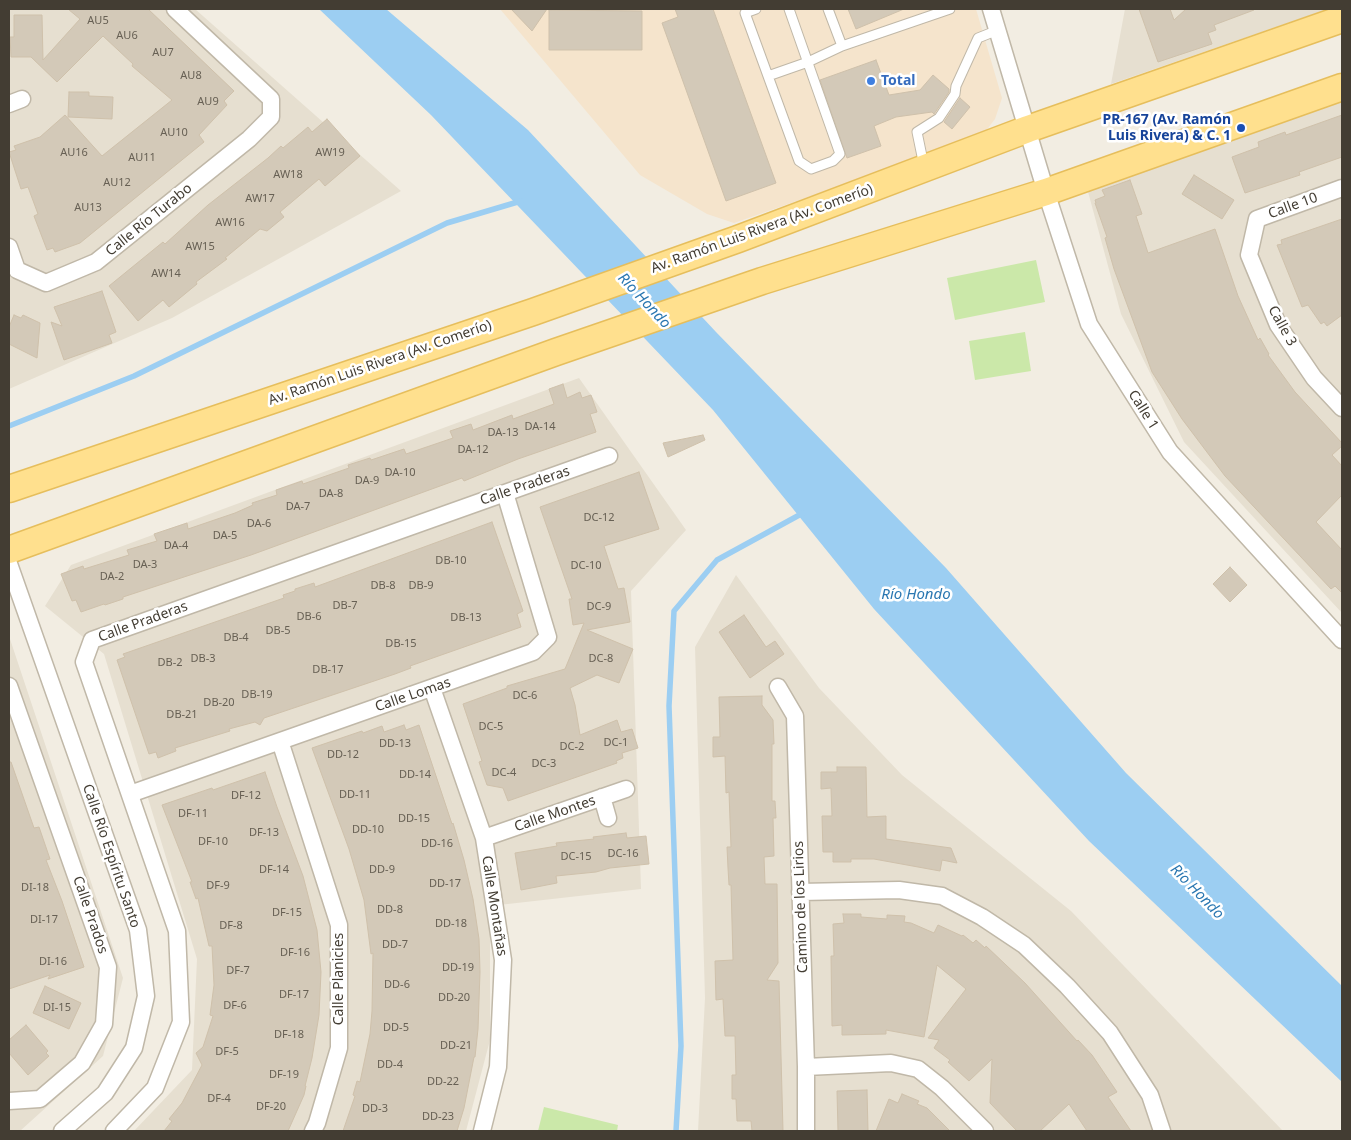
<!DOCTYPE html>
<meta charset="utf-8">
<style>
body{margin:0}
#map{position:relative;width:1351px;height:1140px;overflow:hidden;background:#f2ede2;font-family:"Noto Sans",sans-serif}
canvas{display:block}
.frame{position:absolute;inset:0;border:10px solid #433d33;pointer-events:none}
</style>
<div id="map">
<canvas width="1351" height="1140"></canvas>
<div class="frame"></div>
</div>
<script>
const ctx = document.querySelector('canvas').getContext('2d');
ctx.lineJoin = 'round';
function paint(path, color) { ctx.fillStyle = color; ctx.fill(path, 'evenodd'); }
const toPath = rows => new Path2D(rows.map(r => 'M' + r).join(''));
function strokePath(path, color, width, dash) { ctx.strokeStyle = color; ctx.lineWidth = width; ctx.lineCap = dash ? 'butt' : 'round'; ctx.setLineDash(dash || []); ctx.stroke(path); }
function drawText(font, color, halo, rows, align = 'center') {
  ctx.font = font + ' "Noto Sans",sans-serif'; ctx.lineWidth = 5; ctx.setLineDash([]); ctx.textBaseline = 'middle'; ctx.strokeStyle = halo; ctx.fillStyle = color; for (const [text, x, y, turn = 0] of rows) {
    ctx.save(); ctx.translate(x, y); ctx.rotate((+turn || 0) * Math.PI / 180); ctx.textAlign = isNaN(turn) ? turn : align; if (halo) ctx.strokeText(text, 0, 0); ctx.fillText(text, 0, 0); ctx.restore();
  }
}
paint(toPath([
 [9,9,195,9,401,191,172,318,9,389],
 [1125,9,1328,9,1111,84],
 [1342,101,1342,613,1184,442,1121,314,1087,188],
 [579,378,686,530,631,591,641,889,490,906,490,1040,466,1131,134,1131,192,1070,197,959,104,654,45,606,71,565],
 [736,575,819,688,902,775,1071,911,1283,1131,698,1131,705,998,695,647],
 [9,636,123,978,103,1056,20,1131,9,1131]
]), '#e6dfd0');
paint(toPath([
 [500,9,976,9,1002,98,995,119,985,132,971,140,734,223,707,214,640,175]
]), '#f5e4cc');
paint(toPath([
 [1036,260,1045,302,955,320,947,278],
 [1025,332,1031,371,975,380,969,341],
 [544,1107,618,1125,617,1131,538,1131]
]), '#cbe8a9');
paint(toPath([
 [319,9,386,9,528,130,716,332,946,568,1126,773,1342,986,1342,1082,1089,841,874,609,713,410,431,115]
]), '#9ccef2');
strokePath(toPath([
 [9,426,134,376,447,223,521,201],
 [676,1131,681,1046,669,706,674,611,717,560,803,513]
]), '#9ccef2', 5.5);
const building = toPath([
 [68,9,148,9,234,91,224,101,227,105,199,135,204,142,80,243,55,252,53,248,47,250,34,216,38,214,28,187,21,189,9,152,16,150,14,146,40,137,65,115,102,156,172,100,132,66,133,64,103,36,57,82,31,57,11,57,10,37,14,37,14,15,42,15,43,60,80,19,68,9],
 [511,9,547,9,532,31,511,9],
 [675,9,713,9,776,183,726,201,662,23,678,17,675,9],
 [848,9,904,9,856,29,848,9],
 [1139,9,1170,9,1174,20,1186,9,1254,9,1254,10,1214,25,1216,30,1208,33,1212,44,1158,62,1139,9],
 [549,10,642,11,642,50,549,50,549,10],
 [876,60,889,95,920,90,933,75,949,89,949,92,934,114,932,112,896,117,874,126,881,146,847,158,820,80,876,60],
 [69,92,89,92,89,96,113,97,112,119,68,117,69,92],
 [960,98,970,107,952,129,944,122,960,98],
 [1342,115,1342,157,1299,172,1300,175,1245,193,1232,157,1259,147,1258,142,1285,132,1286,135,1342,115],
 [327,119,360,156,325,186,319,179,280,212,284,217,267,231,260,229,225,258,227,259,196,282,197,284,169,307,163,300,138,321,109,286,163,242,165,244,208,205,268,158,281,146,283,148,308,127,312,132,327,119],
 [1194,175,1234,200,1222,219,1182,194,1194,175],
 [1130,180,1142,214,1136,216,1148,253,1215,229,1238,296,1258,340,1260,338,1269,354,1268,355,1295,392,1342,443,1342,446,1332,455,1342,466,1342,495,1316,522,1342,550,1342,593,1335,586,1331,589,1225,476,1182,419,1152,372,1114,269,1105,238,1107,237,1095,203,1096,203,1095,200,1105,196,1102,190,1130,180],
 [1342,219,1342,315,1327,326,1324,322,1321,324,1308,305,1302,307,1277,245,1282,244,1281,240,1342,219],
 [102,291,116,332,109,335,112,343,64,360,51,322,62,326,54,307,102,291],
 [14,315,21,318,23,315,40,323,37,358,9,344,9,327,14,315],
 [563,384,567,398,580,392,582,398,591,395,597,412,590,414,596,432,518,459,464,481,462,478,251,555,123,597,123,599,105,605,104,604,81,612,76,600,72,601,61,574,83,566,84,569,129,555,127,550,157,541,154,534,187,523,188,529,235,513,253,505,252,503,277,495,276,490,302,481,303,484,349,468,348,465,370,458,371,460,404,449,406,454,453,438,450,431,471,424,473,430,512,415,513,419,554,404,549,389,563,384],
 [703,435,705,440,668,457,663,443,703,435],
 [639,472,659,529,604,546,618,589,624,588,630,622,587,630,633,649,619,683,597,675,570,688,575,705,580,735,617,720,621,732,632,729,638,748,622,753,623,758,616,761,617,763,508,801,503,788,487,785,479,762,482,761,463,704,507,688,507,686,565,669,584,623,573,625,569,599,572,599,540,507,639,472],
 [492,522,523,611,517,614,521,627,410,666,411,668,395,674,264,718,260,725,255,722,229,729,230,731,175,748,176,751,158,758,156,752,149,754,117,660,125,657,123,654,284,598,283,595,295,591,295,589,314,583,315,587,492,522],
 [1230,567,1247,585,1230,602,1213,584,1230,567],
 [744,615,766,647,775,641,784,654,750,678,719,632,744,615],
 [762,696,762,705,773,720,774,744,772,744,772,801,775,801,776,818,773,818,774,856,764,857,765,884,777,884,778,963,767,980,779,981,783,1131,752,1131,751,1121,737,1121,736,1099,732,1099,732,1075,736,1075,735,1036,725,1036,723,999,716,1000,715,961,733,960,731,885,729,885,728,868,727,847,731,847,729,792,726,793,725,756,713,757,713,737,720,737,719,697,762,696],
 [404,725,406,730,419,725,452,824,453,823,464,860,473,899,479,939,480,972,478,1029,475,1057,474,1057,464,1108,457,1131,343,1131,355,1096,353,1095,357,1081,360,1082,370,1034,372,1011,373,953,371,954,364,900,349,849,312,748,362,731,363,733,382,726,384,732,404,725],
 [9,762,11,762,34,828,39,827,50,859,46,860,62,901,84,967,48,979,50,975,9,989,9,762],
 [837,767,866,767,867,817,886,816,886,839,951,848,957,863,942,860,940,871,874,859,851,859,851,862,833,862,833,852,823,852,822,816,832,816,831,788,821,789,821,772,837,772,837,767],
 [265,772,277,807,303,876,317,930,321,972,319,1015,312,1058,305,1086,306,1086,304,1095,288,1131,164,1131,172,1121,169,1119,182,1103,202,1065,196,1053,203,1047,213,1016,210,1015,214,985,212,946,209,946,198,898,196,899,190,882,192,882,162,805,212,788,213,790,265,772],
 [626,833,627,838,646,836,649,864,610,868,596,872,556,876,557,883,521,890,515,853,557,846,556,843,594,839,593,837,626,833],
 [843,914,861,914,861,917,887,919,887,915,905,916,904,922,911,923,934,933,938,925,962,936,963,935,973,943,976,940,985,948,986,946,1025,983,1077,1041,1078,1040,1092,1055,1117,1092,1108,1097,1131,1131,1087,1131,1069,1104,1040,1131,1017,1131,990,1103,992,1059,969,1081,948,1062,950,1060,934,1048,939,1040,928,1038,966,989,937,965,924,1037,886,1030,886,1034,842,1035,842,1025,832,1026,831,956,834,956,833,924,844,923,843,914],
 [45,986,81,1003,69,1029,33,1013,45,986],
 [26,1025,48,1051,46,1053,49,1056,28,1075,9,1053,9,1040,26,1025],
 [867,1090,868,1131,838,1131,837,1091,867,1090],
 [902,1094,919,1101,917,1104,927,1108,950,1131,876,1131,889,1099,898,1103,902,1094]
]);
paint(building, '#d3c9b8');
strokePath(building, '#cfc1ab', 1);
const service = toPath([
 [756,9,745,13,799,161,811,169,833,161,840,154,789,9],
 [828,9,842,46],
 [768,76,808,62,842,46,950,9],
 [924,166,917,132,939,118,955,94,956,86,978,38,998,30]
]);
const minor = toPath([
 [991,9,1046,192,1089,324,1170,452,1342,640],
 [9,104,22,99],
 [1342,188,1257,219,1249,255,1278,325,1314,378,1342,408],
 [9,247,17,270,46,283,96,262,249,139,271,117,271,99,175,9],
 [9,564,138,930,146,996,134,1048,105,1093,62,1131],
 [9,686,108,967,104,1024,82,1063,40,1099,9,1101],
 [778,687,795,716,806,1067,806,1131],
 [432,688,484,838,503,960,498,1067,482,1131],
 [280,741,339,925,339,1048,317,1123,313,1131],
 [130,794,533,652,548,637,505,493],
 [602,797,608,818],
 [484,838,626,789],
 [800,892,899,890,942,896,982,917,1024,945,1067,986,1110,1033,1150,1095,1162,1131],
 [806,1067,891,1063,918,1069,942,1088,985,1131],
 [114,1131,155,1088,181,1022,177,931,84,662,92,640,609,456]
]);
const primary = toPath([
 [9,489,533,312,738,239,1028,129,1342,19],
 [9,550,556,352,762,281,1046,192,1342,87]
]);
strokePath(service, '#c0b8a8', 11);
strokePath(minor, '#c0b8a8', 19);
strokePath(primary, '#e6be5c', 29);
strokePath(service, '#fff', 9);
strokePath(minor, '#fff', 16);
strokePath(primary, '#ffe08e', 26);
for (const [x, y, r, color] of [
 [871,81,5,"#3f7fe0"],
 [1241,128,5,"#1a4fb4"]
]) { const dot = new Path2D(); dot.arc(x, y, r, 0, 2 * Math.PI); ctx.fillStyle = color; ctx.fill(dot); strokePath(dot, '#fff', 2); }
drawText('11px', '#676054', null, [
 ["AU5",98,21],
 ["AU6",127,36],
 ["AU7",163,53],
 ["AU8",191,76],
 ["AU9",208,102],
 ["AU10",174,133],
 ["AU16",74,153],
 ["AW19",330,153],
 ["AU11",142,158],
 ["AW18",288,175],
 ["AU12",117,183],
 ["AW17",260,199],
 ["AU13",88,208],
 ["AW16",230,223],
 ["AW15",200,247],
 ["AW14",166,274],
 ["DA-14",540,427],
 ["DA-13",503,433],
 ["DA-12",473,450],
 ["DA-10",400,473],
 ["DA-9",367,481],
 ["DA-8",331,494],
 ["DA-7",298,507],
 ["DC-12",599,518],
 ["DA-6",259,524],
 ["DA-5",225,536],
 ["DA-4",176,546],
 ["DB-10",451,561],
 ["DA-3",145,565],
 ["DC-10",586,566],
 ["DA-2",112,577],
 ["DB-8",383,586],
 ["DB-9",421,586],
 ["DB-7",345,606],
 ["DC-9",599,607],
 ["DB-6",309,617],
 ["DB-13",466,618],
 ["DB-5",278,631],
 ["DB-4",236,638],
 ["DB-15",401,644],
 ["DB-3",203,659],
 ["DC-8",601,659],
 ["DB-2",170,663],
 ["DB-17",328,670],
 ["DB-19",257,695],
 ["DC-6",525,696],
 ["DB-20",219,703],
 ["DB-21",182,715],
 ["DC-5",491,727],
 ["DC-1",616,743],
 ["DD-13",395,744],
 ["DC-2",572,747],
 ["DD-12",343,755],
 ["DC-3",544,764],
 ["DC-4",504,773],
 ["DD-14",415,775],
 ["DD-11",355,795],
 ["DF-12",246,796],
 ["DF-11",193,814],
 ["DD-15",414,819],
 ["DD-10",368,830],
 ["DF-13",264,833],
 ["DF-10",213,842],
 ["DD-16",437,844],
 ["DC-16",623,854],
 ["DC-15",576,857],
 ["DF-14",274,870],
 ["DD-9",382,870],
 ["DD-17",445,884],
 ["DF-9",218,886],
 ["DI-18",35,888],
 ["DD-8",390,910],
 ["DF-15",287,913],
 ["DI-17",44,920],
 ["DD-18",451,924],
 ["DF-8",231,926],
 ["DD-7",395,945],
 ["DF-16",295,953],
 ["DI-16",53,962],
 ["DD-19",458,968],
 ["DF-7",238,971],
 ["DD-6",397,985],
 ["DF-17",294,995],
 ["DD-20",454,998],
 ["DF-6",235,1006],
 ["DI-15",57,1008],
 ["DD-5",396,1028],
 ["DF-18",289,1035],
 ["DD-21",456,1046],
 ["DF-5",227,1052],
 ["DD-4",390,1065],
 ["DF-19",284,1075],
 ["DD-22",443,1082],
 ["DF-4",219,1099],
 ["DF-20",271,1107],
 ["DD-3",375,1109],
 ["DD-23",438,1117]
]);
drawText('bold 14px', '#366cbe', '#fff', [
 ["Total",881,81]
], 'left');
drawText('bold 14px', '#164399', '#fff', [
 ["PR-167 (Av. Ramón",1231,120],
 ["Luis Rivera) & C. 1",1231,136]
], 'right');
drawText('14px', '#433d33', '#fff', [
 ["Calle 10",1293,206,-20],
 ["Calle Río Turabo",149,220,-39],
 ["Av. Ramón Luis Rivera (Av. Comerío)",762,229,-20],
 ["Calle 3",1282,326,61],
 ["Av. Ramón Luis Rivera (Av. Comerío)",380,363,-19],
 ["Calle 1",1143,410,58],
 ["Calle Praderas",525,486,-19],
 ["Calle Praderas",143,622,-20],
 ["Calle Lomas",413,695,-19],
 ["Calle Montes",555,814,-19],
 ["Calle Río Espíritu Santo",111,856,71],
 ["Calle Montañas",494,906,81],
 ["Camino de los Lirios",801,907,-92],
 ["Calle Prados",90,915,71],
 ["Calle Planicies",339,979,-90]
]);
drawText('italic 15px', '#2a77b1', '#fff', [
 ["Río Hondo",644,301,47],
 ["Río Hondo",916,595],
 ["Río Hondo",1197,892,46]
]);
</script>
